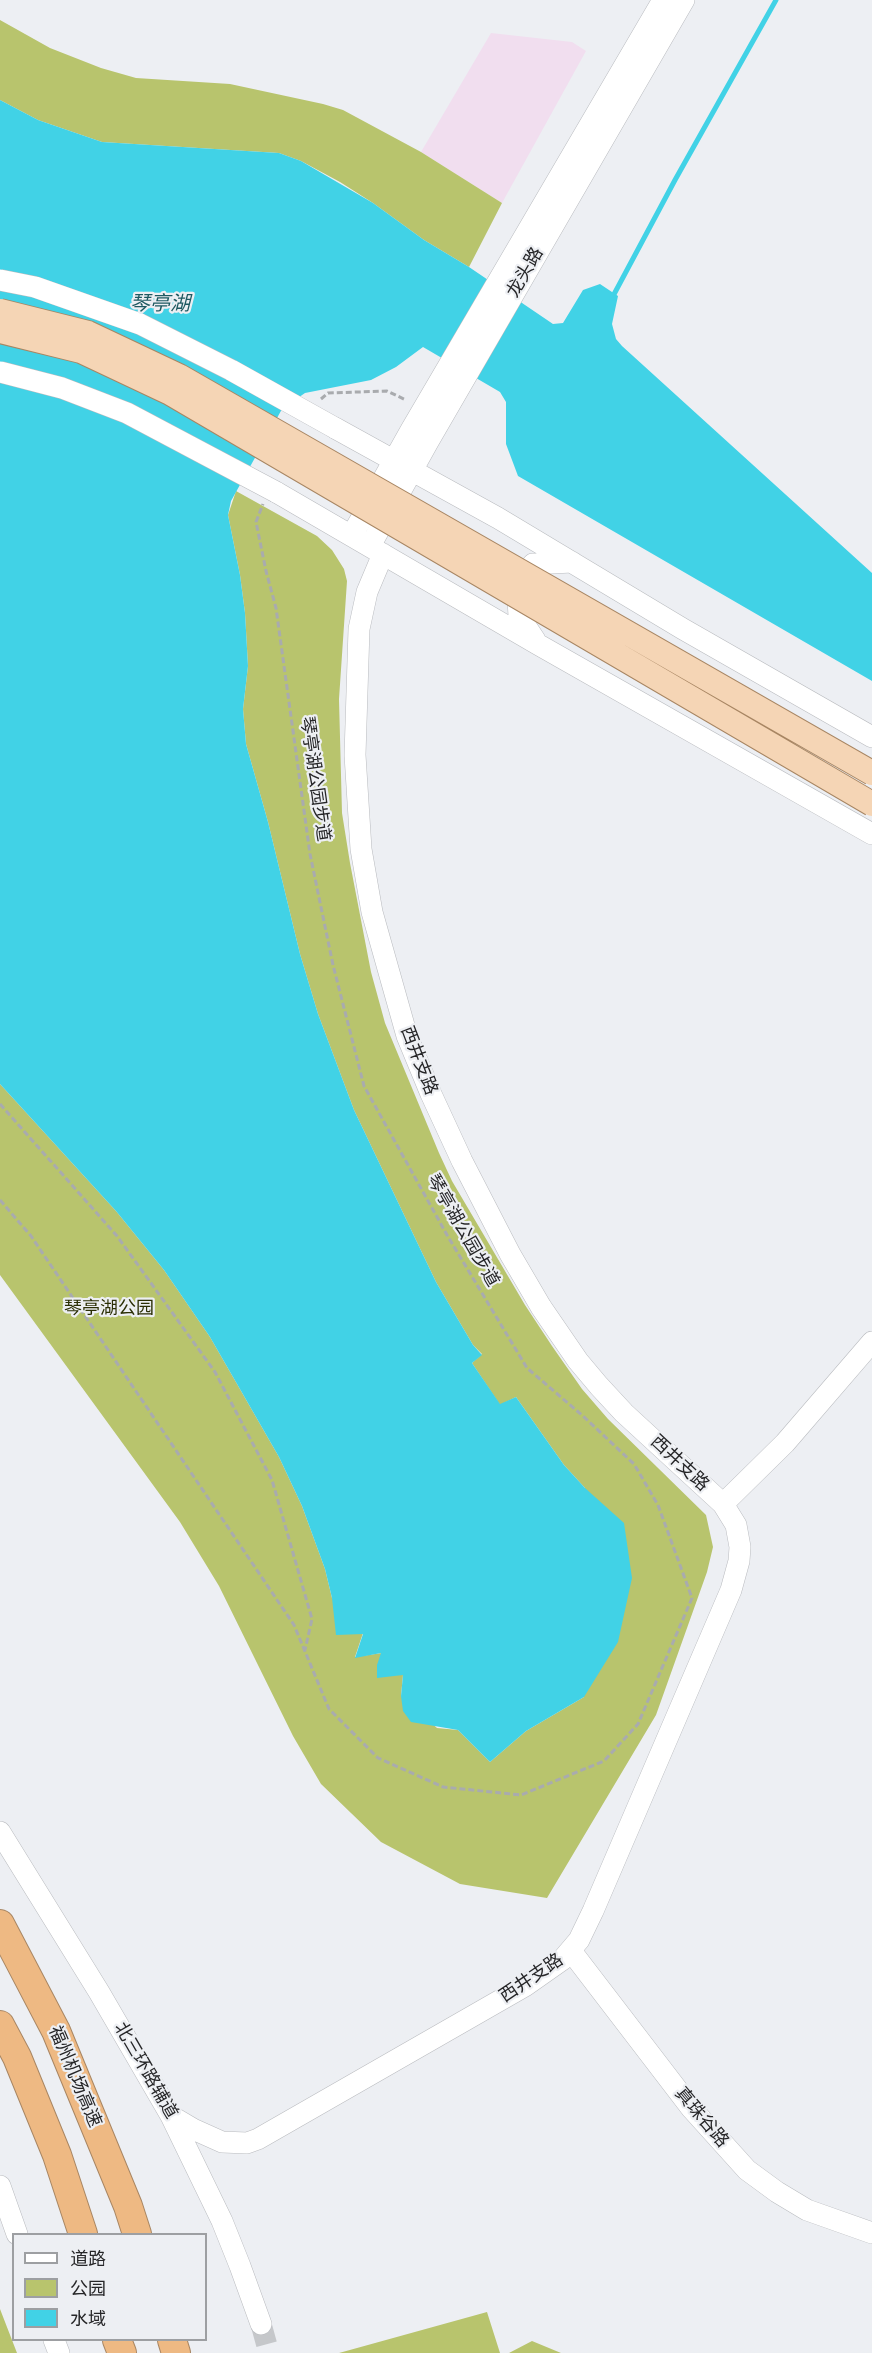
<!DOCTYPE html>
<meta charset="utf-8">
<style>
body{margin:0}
#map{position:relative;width:872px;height:2353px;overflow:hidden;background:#edeff3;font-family:Jost,"Noto Sans SC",sans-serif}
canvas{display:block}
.legend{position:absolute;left:12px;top:2233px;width:195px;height:108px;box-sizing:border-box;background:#edeff3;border:2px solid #9d9fa2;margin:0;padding:8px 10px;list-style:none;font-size:18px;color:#262628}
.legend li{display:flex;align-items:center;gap:12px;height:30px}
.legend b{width:30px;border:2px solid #9d9fa2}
</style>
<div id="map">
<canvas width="872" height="2353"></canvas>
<ul class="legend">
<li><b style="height:8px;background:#fff"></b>道路</li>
<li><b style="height:16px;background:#b8c46d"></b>公园</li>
<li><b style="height:16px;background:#41d2e6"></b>水域</li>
</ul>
</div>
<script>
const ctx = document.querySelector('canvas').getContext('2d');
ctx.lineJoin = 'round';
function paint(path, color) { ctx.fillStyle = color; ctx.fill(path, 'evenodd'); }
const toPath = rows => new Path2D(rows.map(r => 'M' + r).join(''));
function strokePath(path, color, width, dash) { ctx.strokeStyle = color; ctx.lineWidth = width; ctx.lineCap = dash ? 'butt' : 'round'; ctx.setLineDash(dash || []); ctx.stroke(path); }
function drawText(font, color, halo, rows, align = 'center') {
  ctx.font = font + ' Jost,"Noto Sans SC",sans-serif'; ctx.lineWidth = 4.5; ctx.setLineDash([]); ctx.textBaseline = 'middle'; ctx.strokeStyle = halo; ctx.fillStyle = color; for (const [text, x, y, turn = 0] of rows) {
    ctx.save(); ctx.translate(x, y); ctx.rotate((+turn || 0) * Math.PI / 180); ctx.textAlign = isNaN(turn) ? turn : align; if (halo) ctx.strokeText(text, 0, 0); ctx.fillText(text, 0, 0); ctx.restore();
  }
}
paint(toPath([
 [491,33,572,42,586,51,502,203,421,152]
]), '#f1deef');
paint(toPath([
 [0,20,50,48,101,68,136,78,230,84,323,104,343,110,421,152,502,203,469,267,424,240,373,203,340,182,301,161,279,153,102,142,38,120,0,100],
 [236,491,317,536,332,550,344,569,347,581,339,699,342,813,350,863,371,972,385,1023,439,1153,452,1181,525,1305,552,1346,582,1389,608,1419,706,1515,713,1547,707,1572,656,1715,547,1898,460,1884,381,1842,321,1784,293,1736,219,1586,180,1522,0,1275,0,1084,116,1211,164,1270,210,1337,279,1457,302,1506,325,1569,332,1598,363,1633,355,1657,382,1653,403,1675,401,1696,437,1728,458,1730,490,1762,526,1731,584,1697,585,1488,564,1465,516,1397,500,1405,472,1363,482,1354,473,1345,436,1282,354,1110,318,1014,300,954,268,822,246,744,243,709,248,666,245,613,240,575,228,515],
 [0,2309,17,2353,0,2353],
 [487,2312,500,2353,339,2353],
 [532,2341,561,2353,509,2353]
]), '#b8c46d');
paint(toPath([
 [0,100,38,120,102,142,279,153,301,161,373,203,424,240,469,267,553,324,563,323,583,290,600,284,618,296,612,324,616,339,622,346,872,573,872,681,518,476,506,444,506,402,500,392,423,347,396,367,371,380,305,393,282,409,231,501,228,515,240,575,245,613,248,666,243,709,246,744,268,822,300,954,318,1014,354,1110,436,1282,473,1345,482,1355,472,1363,500,1404,516,1397,564,1465,585,1488,624,1523,632,1578,618,1642,584,1697,526,1731,490,1762,458,1730,411,1722,403,1711,401,1696,403,1675,377,1678,377,1665,381,1653,355,1658,363,1634,336,1635,332,1598,325,1569,302,1506,279,1457,210,1337,164,1270,116,1211,0,1084]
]), '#41d2e6');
strokePath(toPath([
 [612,298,675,180,776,0]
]), '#41d2e6', 5);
strokePath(toPath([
 [261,2324,269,2353]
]), '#c5c7ca', 21, [21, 10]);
const secondary = toPath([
 [335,428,498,518,683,629,872,737],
 [276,492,539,645,872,834],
 [352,535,411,430,663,0],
 [370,546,428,442,684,0],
 [535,640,519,616,517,583,533,564,572,562],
 [723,1504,785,1443,872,1342],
 [0,1832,99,1992,171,2116,222,2221,240,2266,261,2324],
 [571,1951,692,2109,747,2170,777,2192,807,2210,872,2233],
 [171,2116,193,2129,222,2142,247,2143,258,2139,525,1986,562,1960,579,1940,593,1911,731,1590,739,1561,740,1547,736,1525,723,1504,624,1413,599,1386,578,1361,541,1307,510,1254,462,1161,431,1094,407,1036,372,912,361,849,355,755,359,629,367,592,383,554],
 [0,2186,17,2234],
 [54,2340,59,2353]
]);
const highway = toPath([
 [0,1924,56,2031,128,2206,137,2234],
 [0,2025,17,2057,57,2155,83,2234],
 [117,2340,122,2353],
 [172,2340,176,2353]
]);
strokePath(secondary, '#b9bbbf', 22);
strokePath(highway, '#a88663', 30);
strokePath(toPath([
 [321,399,328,393,387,391,406,400],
 [0,1104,117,1236,215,1372,272,1480,312,1619,305,1650],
 [0,1200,31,1236,294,1625,329,1709,378,1758,443,1787,521,1795,604,1761,638,1724,692,1598,658,1505,634,1464,583,1416,527,1368,447,1235,364,1086,333,965,310,854,276,608,266,571,256,522,263,504]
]), '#a9abae', 3, [6, 3]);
strokePath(secondary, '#fff', 21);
strokePath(highway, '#eeb983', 28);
const secondaryBridge = toPath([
 [0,280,35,287,140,324,231,370,335,428],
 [0,372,62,388,127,413,276,492]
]);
const primaryBridge = toPath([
 [0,311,88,333,179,376,872,773],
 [0,331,81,351,170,393,872,804]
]);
strokePath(secondaryBridge, '#b9bbbf', 22, []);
strokePath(primaryBridge, '#a88663', 26, []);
strokePath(secondaryBridge, '#fff', 21);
strokePath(primaryBridge, '#f5d5b5', 24);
drawText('18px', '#262628', '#edeff3', [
 ["龙头路",526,273,-60],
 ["琴亭湖公园步道",314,779,82],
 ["西井支路",418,1061,69],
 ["琴亭湖公园步道",462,1231,60],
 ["西井支路",679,1464,43],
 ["西井支路",532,1979,-34],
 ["北三环路辅道",145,2071,60],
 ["福州机场高速",74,2077,67],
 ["真珠谷路",701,2118,50]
]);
drawText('18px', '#2b2f05', '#edeff3', [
 ["琴亭湖公园",109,1310]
]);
drawText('italic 20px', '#1e5961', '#edeff3', [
 ["琴亭湖",160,305]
]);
</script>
